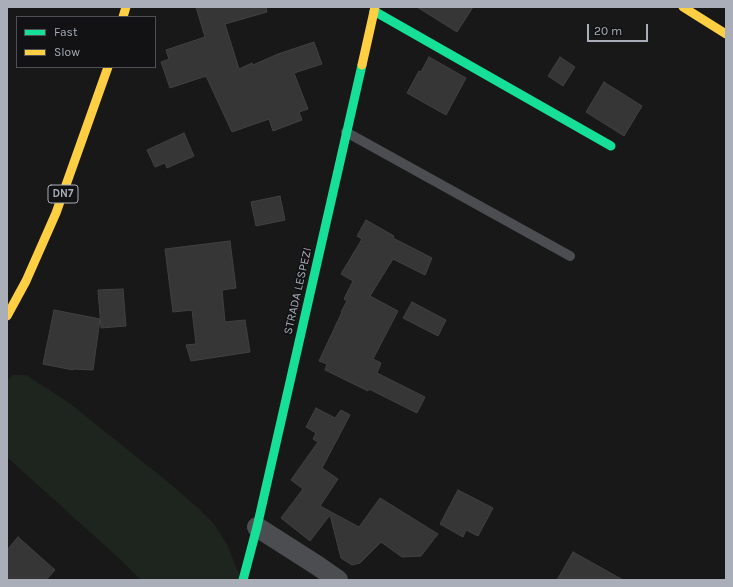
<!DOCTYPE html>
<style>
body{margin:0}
#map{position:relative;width:733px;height:587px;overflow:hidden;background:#181818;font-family:Karla,sans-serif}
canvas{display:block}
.frame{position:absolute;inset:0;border:8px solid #a9aeb9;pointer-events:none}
.legend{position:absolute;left:16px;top:16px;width:140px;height:52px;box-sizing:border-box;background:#121214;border:1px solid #4e5056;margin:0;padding:5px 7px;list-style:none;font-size:12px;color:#a9aeb9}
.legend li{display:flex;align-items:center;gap:8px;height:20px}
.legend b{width:20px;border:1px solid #4e5056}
.scale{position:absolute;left:587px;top:24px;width:61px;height:18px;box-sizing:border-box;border:2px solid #a9aeb9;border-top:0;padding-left:5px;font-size:12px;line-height:14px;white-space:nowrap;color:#a9aeb9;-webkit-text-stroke:3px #121214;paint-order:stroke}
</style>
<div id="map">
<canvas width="733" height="587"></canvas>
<div class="frame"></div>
<ul class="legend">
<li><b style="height:5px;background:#16e098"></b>Fast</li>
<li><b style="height:5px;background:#ffcf43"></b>Slow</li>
</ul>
<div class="scale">20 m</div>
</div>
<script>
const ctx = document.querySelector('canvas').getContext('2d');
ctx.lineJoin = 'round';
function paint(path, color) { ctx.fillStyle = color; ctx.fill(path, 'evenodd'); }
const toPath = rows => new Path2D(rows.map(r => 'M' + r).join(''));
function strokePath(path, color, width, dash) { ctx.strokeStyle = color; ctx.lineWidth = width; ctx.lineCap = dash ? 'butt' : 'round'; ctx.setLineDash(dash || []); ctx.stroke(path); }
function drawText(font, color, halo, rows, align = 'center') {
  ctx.font = font + ' Karla,sans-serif'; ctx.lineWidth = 3; ctx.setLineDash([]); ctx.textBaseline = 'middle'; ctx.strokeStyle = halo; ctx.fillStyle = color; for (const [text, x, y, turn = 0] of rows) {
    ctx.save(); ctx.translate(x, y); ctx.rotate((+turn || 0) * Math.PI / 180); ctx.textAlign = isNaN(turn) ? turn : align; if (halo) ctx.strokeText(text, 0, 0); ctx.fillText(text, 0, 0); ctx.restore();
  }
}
paint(toPath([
 [13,375,26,375,68,402,168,482,197,507,214,524,228,546,237,570,244,580,141,580,122,561,7,457,7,381]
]), '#1e251f');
const building = toPath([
 [196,7,266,7,267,12,225,24,239,69,252,63,253,65,278,54,314,42,322,64,294,73,308,109,299,112,302,120,273,131,269,119,232,132,206,76,170,88,161,62,169,59,166,50,205,37,196,7],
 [417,7,473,7,457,32,417,7],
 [429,57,466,78,446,115,407,93,419,71,421,72,429,57],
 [560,57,575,67,563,86,548,76,560,57],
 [604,82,642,106,624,136,586,112,604,82],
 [184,133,194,156,167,168,165,163,155,167,147,150,184,133],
 [280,196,285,220,256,226,251,202,280,196],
 [366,220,394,236,393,238,432,258,425,275,393,259,370,296,398,311,373,359,381,363,377,373,425,397,417,413,369,389,368,391,325,370,327,364,319,361,342,312,341,312,347,301,344,299,353,281,341,274,362,239,357,236,366,220],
 [230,241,236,288,222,290,225,322,245,320,250,352,191,361,186,345,196,344,192,310,173,312,165,249,230,241],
 [123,289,126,326,101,328,98,290,123,289],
 [412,302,446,320,438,336,403,318,412,302],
 [54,310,100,319,93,370,73,369,73,370,43,364,54,310],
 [316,408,335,418,341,410,350,415,322,468,338,479,320,506,359,527,380,498,438,534,421,556,402,557,381,542,360,563,352,565,341,558,330,515,310,541,281,518,303,489,291,480,318,442,313,439,316,433,306,427,316,408],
 [458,490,493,508,478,536,466,530,463,537,440,524,458,490],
 [18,537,55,570,46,580,7,580,7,550,18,537],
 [573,552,623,580,557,580,573,552]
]);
paint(building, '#363637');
strokePath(building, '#404144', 1);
strokePath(toPath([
 [346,132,570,256]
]), '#4c4d51', 10);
strokePath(toPath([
 [257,527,318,566,338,580]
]), '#4c4d51', 20);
strokePath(toPath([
 [374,11,611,146],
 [243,580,257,527,362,65]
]), '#16e098', 9);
strokePath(toPath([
 [683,7,726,34],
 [123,17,126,7],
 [362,65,375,7],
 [7,316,26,281,56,213,108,67]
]), '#ffcf43', 9);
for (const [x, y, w] of [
 [63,194,30]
]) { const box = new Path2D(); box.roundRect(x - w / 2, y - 9, w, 18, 3); ctx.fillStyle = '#121214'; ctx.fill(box); strokePath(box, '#a9aeb9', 1); }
drawText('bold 11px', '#a9aeb9', null, [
 ["DN7",63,194]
]);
drawText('12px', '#a9aeb9', '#121214', [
 ["STRADA LESPEZI",298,291,-77]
]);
</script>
